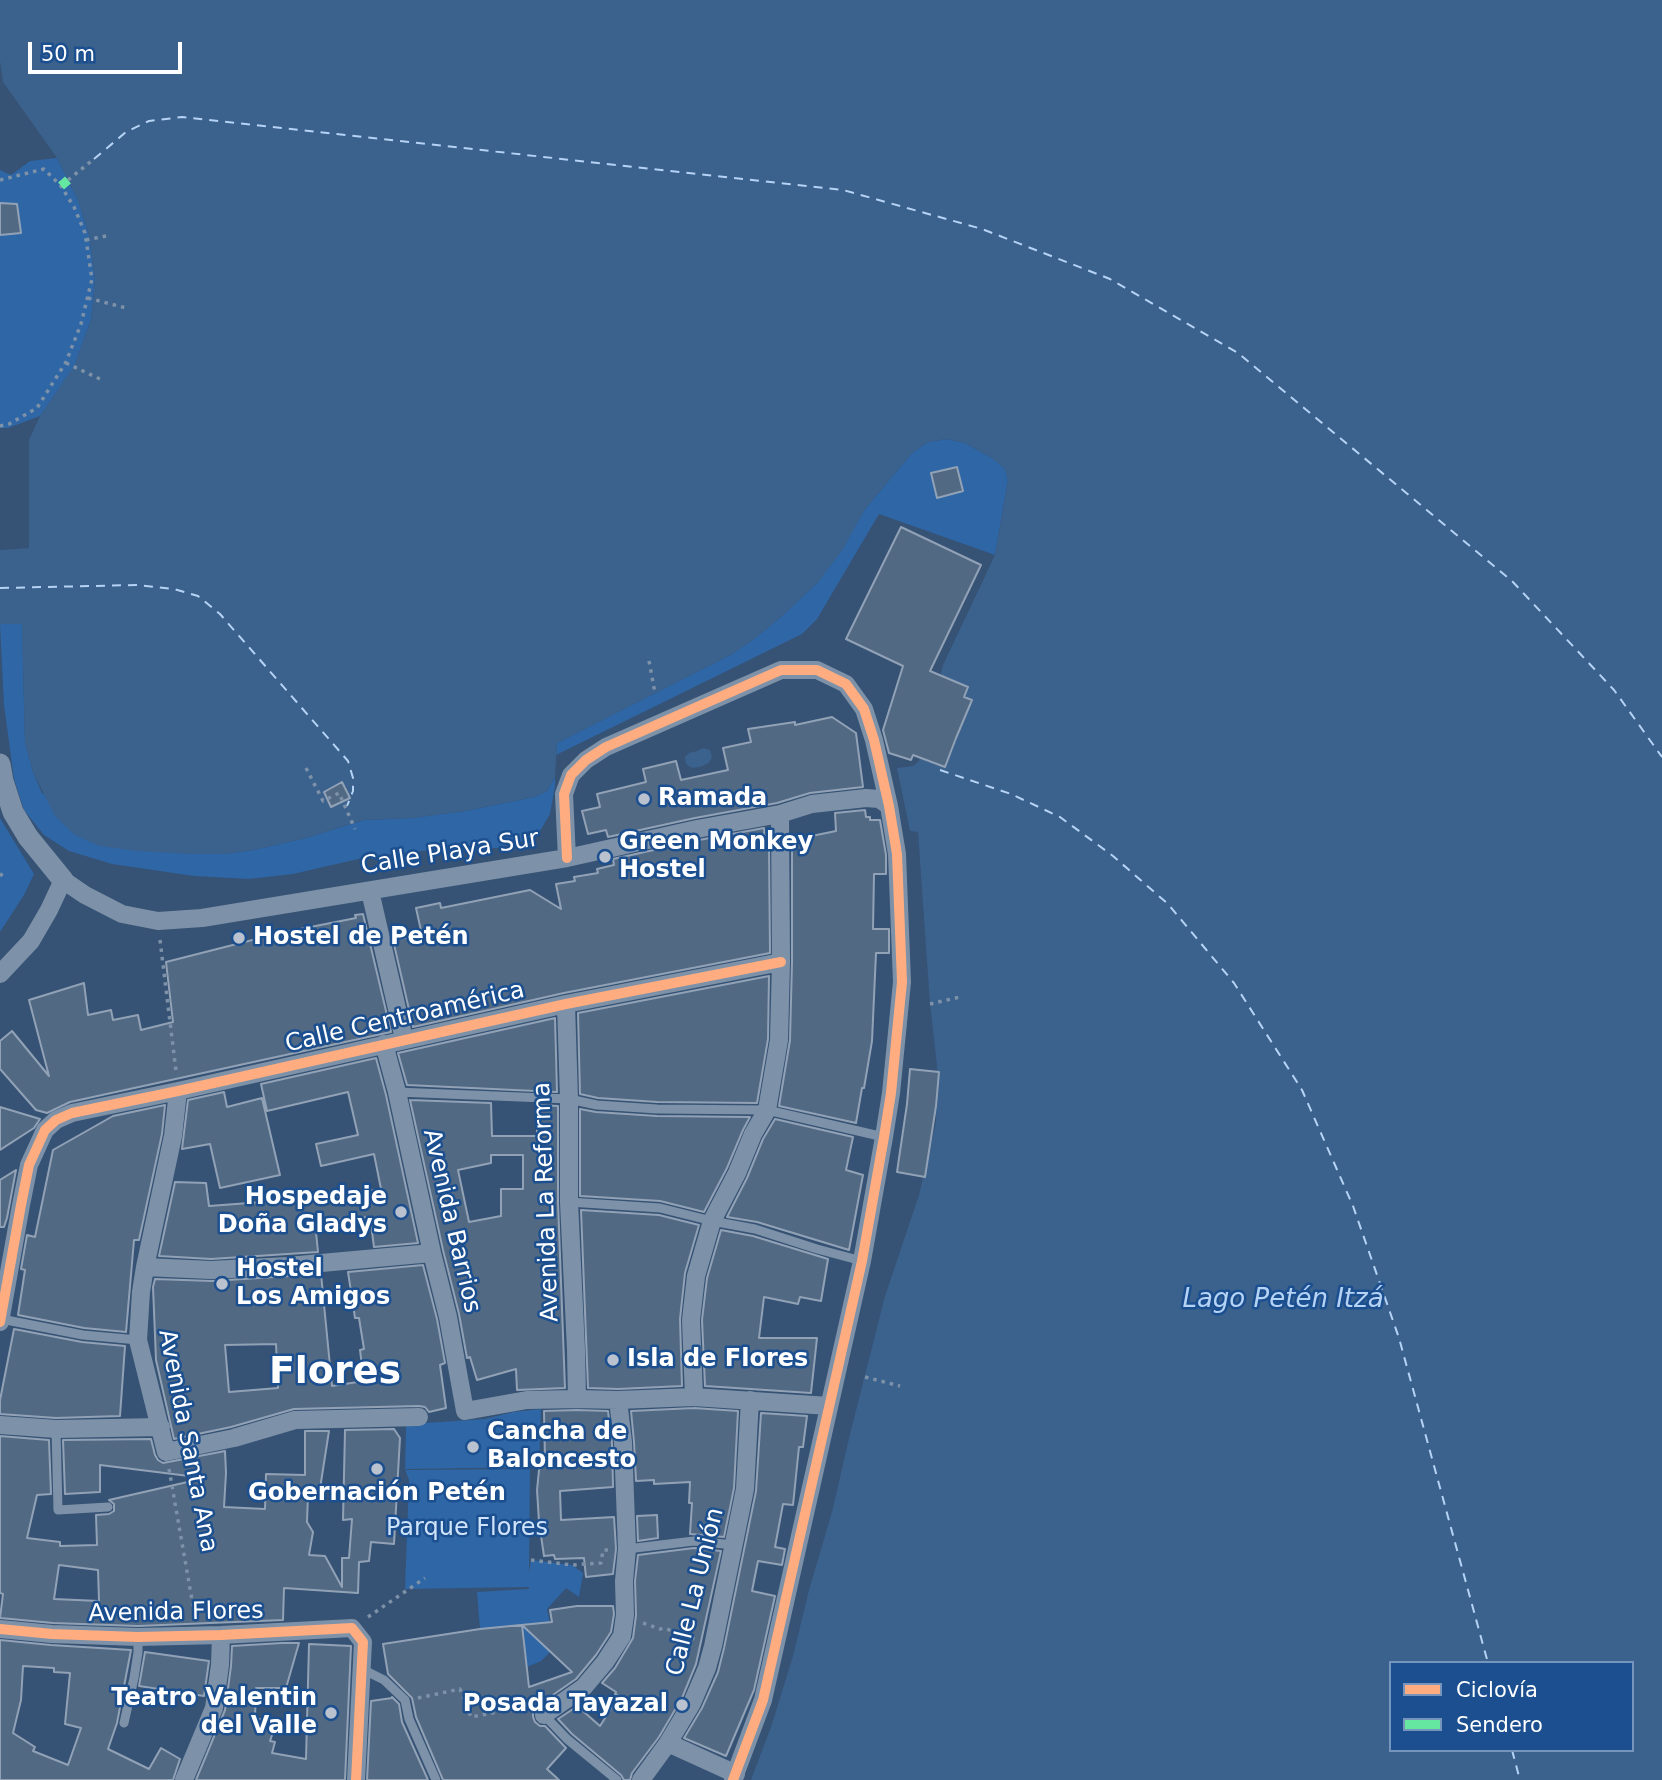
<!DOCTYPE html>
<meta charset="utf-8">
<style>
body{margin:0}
#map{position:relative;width:1662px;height:1780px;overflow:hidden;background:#365274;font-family:"DejaVu Sans",sans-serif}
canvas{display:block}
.legend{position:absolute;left:1389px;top:1661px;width:245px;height:91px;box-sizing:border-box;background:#1b4f8f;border:2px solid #7695bc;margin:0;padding:9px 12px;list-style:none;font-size:21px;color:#fff}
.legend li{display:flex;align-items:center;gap:14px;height:35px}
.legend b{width:35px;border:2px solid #7695bc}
.scale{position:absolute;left:28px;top:42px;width:154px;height:32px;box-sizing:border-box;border:4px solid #fff;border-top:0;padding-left:9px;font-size:21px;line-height:24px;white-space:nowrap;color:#fff;-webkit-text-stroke:5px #1b4f8f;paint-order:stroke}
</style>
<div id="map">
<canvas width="1662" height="1780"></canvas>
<ul class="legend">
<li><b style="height:9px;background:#ffac80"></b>Ciclovía</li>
<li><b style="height:9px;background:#66e7a1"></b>Sendero</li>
</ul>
<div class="scale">50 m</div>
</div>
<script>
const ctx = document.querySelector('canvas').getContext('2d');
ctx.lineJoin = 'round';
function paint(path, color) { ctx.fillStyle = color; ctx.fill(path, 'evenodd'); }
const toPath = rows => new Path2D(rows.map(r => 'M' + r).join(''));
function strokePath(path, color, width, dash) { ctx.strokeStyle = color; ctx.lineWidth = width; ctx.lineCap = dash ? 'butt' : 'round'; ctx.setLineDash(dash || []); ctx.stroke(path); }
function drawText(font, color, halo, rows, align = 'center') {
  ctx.font = font + ' "DejaVu Sans",sans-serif'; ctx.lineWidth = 5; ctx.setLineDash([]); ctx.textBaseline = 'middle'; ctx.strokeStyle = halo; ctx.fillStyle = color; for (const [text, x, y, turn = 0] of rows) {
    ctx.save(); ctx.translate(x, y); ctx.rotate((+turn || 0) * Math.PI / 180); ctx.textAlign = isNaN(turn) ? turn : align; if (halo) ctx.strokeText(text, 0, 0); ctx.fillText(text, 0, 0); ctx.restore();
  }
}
paint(toPath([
 [57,158,78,200,89,235,95,280,91,320,74,367,40,416,8,428,0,428,0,170,11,175,30,161],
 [947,439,965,443,992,458,1005,469,1008,480,995,555,879,514,817,619,802,634,556,755,557,743,732,654,754,639,782,616,819,581,865,509,912,453,928,442],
 [22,623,25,743,33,772,42,793,191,854,225,854,253,850,306,838,364,820,412,818,465,811,534,797,547,791,555,777,555,786,550,814,540,831,521,842,497,848,431,850,367,857,293,874,249,879,194,876,112,864,69,851,44,835,24,810,14,779,4,705,0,624],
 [0,818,34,874,24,895,0,932],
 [541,1409,539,1467,405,1469,406,1426,410,1424,485,1419,513,1412],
 [530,1469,529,1573,531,1560,572,1565,583,1573,579,1597,566,1588,547,1609,552,1633,562,1640,541,1661,527,1667,522,1625,480,1629,477,1592,529,1589,529,1587,405,1589,409,1480,405,1470]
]), '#2f66a5');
paint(toPath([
 [0,0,1662,0,1662,1780,751,1780,772,1724,793,1656,809,1590,832,1512,850,1434,885,1296,919,1195,936,1122,937,1066,930,1004,918,832,910,831,897,768,913,766,919,761,943,665,995,555,1008,480,1005,469,992,458,965,443,947,439,928,442,912,453,865,509,843,549,819,581,782,616,754,639,732,654,557,743,555,777,547,791,534,797,465,811,412,818,364,820,306,838,253,850,225,854,191,854,137,851,100,846,75,835,55,816,33,772,25,743,22,624,0,624,0,550,29,548,29,440,40,416,74,366,91,320,95,280,89,235,78,200,57,158,3,82,0,61],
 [1391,1663,1632,1663,1632,1750,1391,1750],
 [703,748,710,750,712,757,709,763,700,767,692,768,686,764,685,757,689,753,697,751]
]), '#3b618d');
strokePath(toPath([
 [94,159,126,132,149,121,182,117,843,190,982,229,1110,279,1238,353,1512,581,1614,690,1662,757],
 [0,588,138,585,174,589,198,596,220,614,348,761,353,778,353,791,347,806],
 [940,770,1011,794,1060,817,1113,856,1168,904,1234,983,1302,1090,1353,1206,1399,1338,1488,1663],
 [1512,1750,1520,1780]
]), '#b5d3f5', 2, [9, 7]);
const building = toPath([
 [0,203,17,204,21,233,0,235,0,203],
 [957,467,963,491,937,498,931,473,957,467],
 [901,527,981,565,930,671,968,687,964,697,972,700,956,738,945,767,913,755,911,760,889,753,883,730,903,666,846,639,901,527],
 [832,717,856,733,863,787,810,793,777,803,695,818,608,837,606,830,588,834,582,811,600,807,597,794,646,782,643,769,676,761,681,780,728,770,723,748,751,742,748,729,795,722,795,725,832,717],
 [342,782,350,798,331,807,324,792,342,782],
 [865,810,866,817,870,817,870,820,880,820,886,855,886,874,874,874,873,929,889,929,889,953,876,953,872,1041,864,1088,862,1088,856,1123,779,1106,790,1040,792,962,792,840,836,831,835,813,865,810],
 [764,828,765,845,769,844,770,953,564,993,413,1027,393,940,422,935,416,908,440,903,441,908,530,890,561,909,556,884,575,881,574,877,598,873,597,869,614,865,613,859,699,840,764,828],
 [363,914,391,1032,70,1102,47,1113,36,1110,0,1069,0,1041,12,1031,49,1076,29,1000,84,983,88,1015,111,1010,113,1020,138,1015,141,1030,173,1022,166,962,280,933,356,918,355,915,363,914],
 [769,976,768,1039,757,1103,657,1102,598,1098,580,1094,578,1013,769,976],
 [555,1018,557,1092,407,1085,398,1053,555,1018],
 [376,1058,386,1095,418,1243,374,1247,370,1217,333,1220,333,1230,316,1232,318,1252,211,1259,159,1256,175,1182,206,1183,209,1206,330,1197,381,1189,374,1154,321,1166,316,1144,358,1135,348,1092,267,1111,261,1084,376,1058],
 [910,1069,939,1072,936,1106,925,1177,897,1172,907,1104,910,1069],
 [224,1092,227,1107,262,1098,280,1175,220,1188,210,1144,182,1149,188,1100,224,1092],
 [410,1100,491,1103,492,1136,537,1136,537,1105,558,1106,558,1202,565,1388,517,1390,516,1369,477,1380,470,1357,467,1358,459,1314,443,1250,410,1100],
 [491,1155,523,1155,523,1189,501,1189,501,1216,469,1222,458,1170,491,1163,491,1155],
 [165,1105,162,1134,139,1240,134,1240,126,1332,84,1328,18,1315,25,1270,21,1269,27,1235,35,1237,53,1150,113,1116,165,1105],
 [0,1107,40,1119,34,1128,0,1150,0,1107],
 [580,1109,596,1112,657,1116,750,1117,743,1130,727,1168,704,1212,660,1201,580,1196,580,1109],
 [775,1119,853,1137,846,1170,863,1175,849,1250,757,1222,727,1217,747,1178,763,1139,775,1119],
 [16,1170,7,1218,4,1227,0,1227,0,1180,16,1170],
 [581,1210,659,1215,699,1225,685,1273,680,1319,682,1386,618,1389,588,1388,581,1210],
 [721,1230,753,1236,828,1259,821,1301,800,1297,798,1304,764,1297,759,1338,817,1338,811,1393,705,1386,702,1320,707,1278,721,1230],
 [423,1265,437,1319,445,1363,440,1365,446,1408,429,1412,425,1407,419,1406,294,1409,231,1427,174,1439,156,1360,153,1287,155,1279,212,1281,321,1274,332,1386,364,1381,360,1350,364,1349,359,1318,355,1318,348,1272,423,1265],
 [276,1344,278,1388,229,1392,225,1345,276,1344],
 [14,1329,82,1342,125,1346,120,1416,56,1418,0,1414,0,1400,14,1329],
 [694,1408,738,1411,734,1488,724,1537,690,1534,692,1503,689,1503,690,1482,654,1484,654,1480,636,1481,634,1442,631,1411,694,1408],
 [577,1410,608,1411,612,1443,613,1487,560,1491,561,1520,614,1517,616,1549,613,1574,586,1577,584,1558,555,1559,554,1555,544,1556,539,1522,537,1490,539,1470,545,1461,544,1411,577,1410],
 [761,1413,807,1416,803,1447,799,1447,793,1505,783,1504,775,1547,785,1549,782,1565,758,1561,752,1591,775,1596,754,1690,726,1756,684,1738,702,1708,718,1672,724,1648,756,1491,761,1413],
 [394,1429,400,1438,394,1544,371,1542,369,1561,359,1562,358,1593,284,1588,283,1620,138,1626,53,1623,0,1618,3,1594,0,1593,0,1436,49,1440,51,1494,37,1495,27,1538,60,1542,60,1546,97,1545,96,1515,109,1514,114,1511,114,1504,109,1500,205,1478,100,1465,100,1492,65,1494,63,1440,151,1439,155,1455,158,1460,163,1463,225,1451,226,1473,224,1507,265,1509,266,1474,305,1475,305,1431,329,1431,319,1495,308,1495,307,1522,313,1532,309,1555,325,1556,342,1587,342,1558,349,1558,352,1519,343,1520,345,1430,394,1429],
 [59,1565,98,1570,99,1601,54,1599,59,1565],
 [657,1515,658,1538,638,1541,637,1516,657,1515],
 [694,1548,721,1551,696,1664,682,1698,659,1737,632,1773,630,1780,624,1780,621,1775,572,1734,558,1719,579,1705,584,1712,600,1726,619,1696,615,1694,616,1692,602,1683,615,1668,633,1638,636,1615,635,1581,638,1555,694,1548],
 [577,1606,613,1606,614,1614,611,1632,596,1655,576,1679,537,1706,533,1711,533,1717,535,1722,540,1726,545,1726,566,1748,547,1769,559,1780,443,1780,416,1717,412,1698,388,1674,383,1644,480,1629,552,1622,550,1610,577,1606],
 [522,1625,572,1672,529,1687,522,1625],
 [0,1640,51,1645,131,1650,117,1723,108,1749,149,1769,161,1748,180,1759,173,1780,0,1780,0,1640],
 [23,1666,54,1668,54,1672,70,1673,65,1724,81,1728,68,1765,33,1751,35,1747,13,1733,21,1700,23,1666],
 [282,1643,299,1643,286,1688,256,1688,255,1718,276,1723,270,1741,275,1742,272,1753,306,1759,309,1644,351,1646,345,1780,196,1780,225,1710,231,1666,232,1646,282,1643],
 [145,1652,209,1661,204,1696,139,1686,145,1652],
 [392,1697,399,1704,402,1722,428,1780,367,1780,371,1701,392,1698,392,1697]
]);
paint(building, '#526984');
strokePath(building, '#92a2b6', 2);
strokePath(toPath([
 [0,180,44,169,61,186,74,207,85,233,92,279,81,324,66,362,37,408,9,424,0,426],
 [68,180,94,159],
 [86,240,111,235],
 [88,298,126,308],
 [66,363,102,380],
 [649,661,655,693],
 [306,768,323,801,339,793,355,829],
 [0,876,4,872],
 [160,940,176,1071],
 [930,1004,960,997],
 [865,1377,900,1386],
 [169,1469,195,1617],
 [531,1560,572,1565,601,1563,603,1550,608,1550],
 [368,1617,425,1578],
 [643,1623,660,1629,664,1628,695,1639],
 [418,1698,460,1689,471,1717,525,1707,529,1709]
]), '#7d92a8', 3.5, [3.5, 5]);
strokePath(toPath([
 [397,1092,569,1099,597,1105,657,1109,767,1110,884,1137],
 [569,1202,660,1208,712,1221,755,1229,817,1249,862,1261],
 [1,1319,83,1335,138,1340],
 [56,1429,58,1510,108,1507],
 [627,1549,694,1541,734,1545],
 [362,1669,384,1680,405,1700,409,1719,436,1780],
 [544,1715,567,1739,617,1780],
 [124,1723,134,1678,138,1652,138,1637]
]), '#7d92a8', 9);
strokePath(toPath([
 [567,858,564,794,571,775,586,760,606,747,781,670,817,670,846,684,864,709,874,740,889,806,897,854,902,982,891,1093,884,1137,862,1261,763,1700,733,1780],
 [370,891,404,1039],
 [0,974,31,941,49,910,63,880,85,895,122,914,158,921,202,918,567,858,697,829,780,814,812,804,866,798,879,799,889,806],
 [566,1004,569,1099,569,1202,576,1350,577,1399],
 [384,1044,397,1092,432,1253,448,1317,465,1411,527,1400,577,1399,618,1400,694,1397,829,1406],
 [178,1091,173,1136,145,1267,141,1292,138,1340,166,1452,234,1438,295,1420,419,1417],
 [145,1267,211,1270,288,1266,432,1253],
 [0,1322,21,1205,29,1165,45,1130,56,1120,72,1113,178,1091,566,1004,781,962],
 [694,1397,691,1320,696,1276,712,1221,737,1173,753,1134,767,1110,779,1040,781,962,780,814],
 [0,1425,56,1429,161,1427],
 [0,1629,52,1634,138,1637,221,1635,352,1628,363,1642,356,1780],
 [544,1715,584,1687,605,1662,622,1636,625,1615,624,1581,627,1549,623,1442,618,1400],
 [668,1743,736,1774],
 [184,1780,214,1708,220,1665,221,1635],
 [641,1780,668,1743,692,1703,707,1668,713,1646,745,1489,750,1400]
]), '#7d92a8', 18);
strokePath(toPath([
 [0,764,3,781,13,812,28,837,63,880]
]), '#7d92a8', 21);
strokePath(toPath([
 [61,186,68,180]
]), '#66e7a1', 9, [18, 9]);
strokePath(toPath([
 [567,858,564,794,571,775,586,760,606,747,781,670,817,670,846,684,864,709,874,740,889,806,897,854,902,982,891,1093,884,1137,862,1261,763,1700,733,1780],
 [0,1322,21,1205,29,1165,45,1130,56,1120,72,1113,178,1091,566,1004,781,962],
 [0,1629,52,1634,138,1637,221,1635,352,1628,363,1642,356,1780]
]), '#ffac80', 10);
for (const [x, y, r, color] of [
 [644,799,7,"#b9c2ce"],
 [605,857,7,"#b9c2ce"],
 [239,938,7,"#b9c2ce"],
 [401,1212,7,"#b9c2ce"],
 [222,1284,7,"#b9c2ce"],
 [613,1360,7,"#b9c2ce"],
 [473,1447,7,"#b9c2ce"],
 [377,1469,7,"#b9c2ce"],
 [682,1705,7,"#b9c2ce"],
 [331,1713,7,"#b9c2ce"]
]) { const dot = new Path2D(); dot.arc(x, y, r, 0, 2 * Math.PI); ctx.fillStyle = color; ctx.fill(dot); strokePath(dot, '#1b4f8f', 2.5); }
drawText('bold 24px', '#fff', '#1b4f8f', [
 ["Ramada",658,799],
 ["Green Monkey",619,843],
 ["Hostel",619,871],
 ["Hostel de Petén",253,938],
 ["Hospedaje",387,1198,"right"],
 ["Doña Gladys",387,1226,"right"],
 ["Hostel",236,1270],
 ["Los Amigos",236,1298],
 ["Isla de Flores",627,1360],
 ["Cancha de",487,1433],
 ["Baloncesto",487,1461],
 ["Gobernación Petén",377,1494,"center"],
 ["Teatro Valentin",317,1699,"right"],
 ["del Valle",317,1727,"right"],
 ["Posada Tayazal",668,1705,"right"]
], 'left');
drawText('24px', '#fff', '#1b4f8f', [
 ["Calle Playa Sur",450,853,-9],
 ["Calle Centroamérica",405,1018,-13],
 ["Avenida La Reforma",547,1202,-92],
 ["Avenida Barrios",451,1221,77],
 ["Avenida Santa Ana",187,1441,79],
 ["Calle La Unión",696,1592,-76],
 ["Avenida Flores",176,1613,-1]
]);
drawText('24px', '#cfe3fa', '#1b4f8f', [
 ["Parque Flores",467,1529]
]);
drawText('italic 26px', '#b5d3f5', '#1b4f8f', [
 ["Lago Petén Itzá",1283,1300]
]);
drawText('bold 38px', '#fff', '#1b4f8f', [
 ["Flores",335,1373]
]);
</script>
